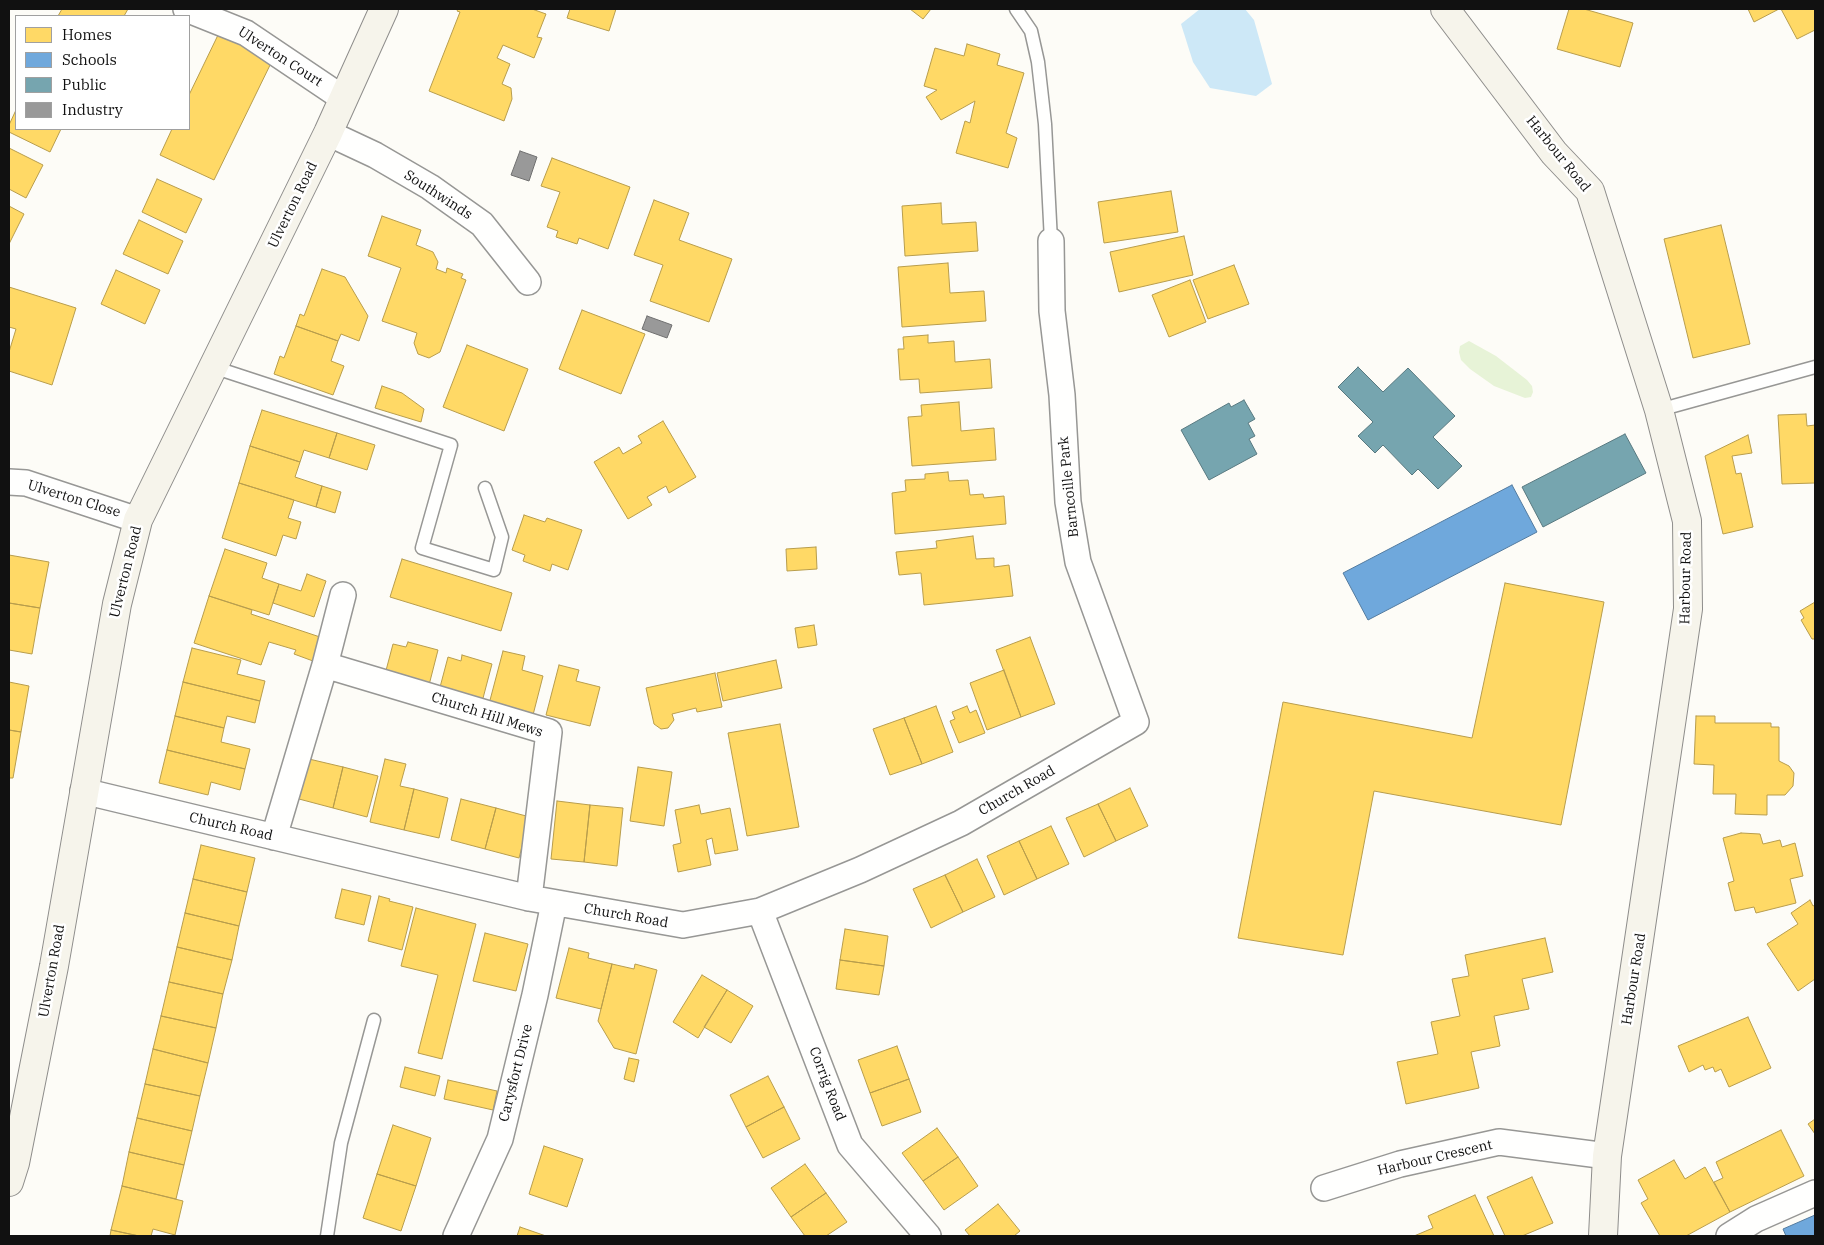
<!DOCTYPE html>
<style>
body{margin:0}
#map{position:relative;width:1824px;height:1245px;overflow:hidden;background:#fdfcf7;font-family:"IBM Plex Serif",serif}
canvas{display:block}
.frame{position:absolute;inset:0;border:10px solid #111;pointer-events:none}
.legend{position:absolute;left:15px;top:15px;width:175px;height:115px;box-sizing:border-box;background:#fff;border:1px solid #a0a0a0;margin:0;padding:6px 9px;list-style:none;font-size:15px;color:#111}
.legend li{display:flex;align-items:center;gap:10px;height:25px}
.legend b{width:25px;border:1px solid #a0a0a0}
</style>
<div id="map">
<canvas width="1824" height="1245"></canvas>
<div class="frame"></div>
<ul class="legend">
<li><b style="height:14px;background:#ffd966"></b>Homes</li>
<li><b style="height:14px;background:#6fa8dc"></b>Schools</li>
<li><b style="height:14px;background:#76a5af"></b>Public</li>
<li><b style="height:14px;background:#999"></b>Industry</li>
</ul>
</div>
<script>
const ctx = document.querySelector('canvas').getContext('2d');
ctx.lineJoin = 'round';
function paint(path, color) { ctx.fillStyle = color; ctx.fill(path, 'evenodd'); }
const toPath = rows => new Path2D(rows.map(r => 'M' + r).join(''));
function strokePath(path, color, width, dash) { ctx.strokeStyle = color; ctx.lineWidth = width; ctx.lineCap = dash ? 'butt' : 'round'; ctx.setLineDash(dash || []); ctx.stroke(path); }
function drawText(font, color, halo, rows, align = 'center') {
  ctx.font = font + ' "IBM Plex Serif",serif'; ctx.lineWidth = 5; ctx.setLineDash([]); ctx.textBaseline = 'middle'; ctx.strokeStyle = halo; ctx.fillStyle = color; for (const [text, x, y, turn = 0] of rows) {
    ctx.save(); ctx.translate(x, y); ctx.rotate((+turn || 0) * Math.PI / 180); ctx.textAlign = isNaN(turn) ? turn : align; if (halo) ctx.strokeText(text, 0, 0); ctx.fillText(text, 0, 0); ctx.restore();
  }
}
paint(toPath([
 [1469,341,1496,356,1527,380,1532,386,1533,392,1531,397,1525,398,1494,386,1470,369,1461,360,1459,352,1460,346]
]), '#e7f3d7');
paint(toPath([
 [1200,9,1245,9,1254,20,1272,84,1256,96,1210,88,1193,62,1181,24]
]), '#cde8f7');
const homes = toPath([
 [62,9,128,9,124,16,58,16,62,9],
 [458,9,532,9,546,14,537,37,542,38,534,58,503,45,497,58,510,64,502,84,511,88,512,99,504,121,429,91,460,12,457,11,458,9],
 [570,9,616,9,609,31,567,18,570,9],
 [910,9,931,9,923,19,910,9],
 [1569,9,1584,9,1633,23,1620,67,1557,49,1569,9],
 [1748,9,1779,9,1754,22,1748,9],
 [1781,9,1815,9,1815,30,1797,39,1781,9],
 [219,33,273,59,214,180,160,155,172,129,189,129,189,95,219,33],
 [967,44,1000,54,997,65,1024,73,1006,133,1017,138,1008,168,956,153,965,121,970,123,975,101,941,120,926,97,937,90,924,86,935,48,964,56,967,44],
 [16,110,16,129,61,129,50,152,9,132,9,125,16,110],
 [9,148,43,165,26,198,9,189,9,148],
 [552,158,630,187,608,249,579,238,577,244,556,237,558,231,547,227,560,192,541,186,552,158],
 [157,179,202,199,186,233,142,212,157,179],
 [1171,191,1178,232,1104,243,1098,202,1171,191],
 [654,200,689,213,679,240,732,259,709,322,650,301,663,265,634,255,654,200],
 [941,203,942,224,976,222,978,251,905,256,902,206,941,203],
 [9,206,24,214,9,244,9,206],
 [382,216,421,230,416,245,433,252,438,262,436,269,446,273,447,268,463,274,461,278,466,280,440,352,429,358,418,354,414,343,417,333,382,321,401,268,368,256,382,216],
 [139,220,183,241,168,274,123,254,139,220],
 [1721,225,1750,344,1693,358,1664,239,1721,225],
 [1184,236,1193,275,1119,292,1110,252,1184,236],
 [948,263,950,293,984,291,986,321,902,327,898,267,948,263],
 [1234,265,1249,304,1208,319,1193,280,1234,265],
 [322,269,345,277,368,316,359,341,341,334,338,341,296,326,300,314,304,316,322,269],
 [116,270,160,290,145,324,101,304,116,270],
 [1190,280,1206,322,1169,337,1152,295,1190,280],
 [9,287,76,308,52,385,9,371,9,352,16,329,9,327,9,287],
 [582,310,645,334,621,394,559,369,582,310],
 [296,326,338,341,331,361,344,366,333,395,274,374,280,356,284,358,296,326],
 [928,335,928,343,954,341,955,362,990,359,992,388,920,393,919,379,900,380,898,349,904,349,903,337,928,335],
 [467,345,528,369,504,431,443,407,467,345],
 [382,386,402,393,424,409,421,422,375,408,382,386],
 [959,402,961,431,994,428,996,460,912,466,908,417,922,416,921,405,959,402],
 [262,410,337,433,329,458,304,450,300,462,250,446,262,410],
 [1806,414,1807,426,1815,425,1815,483,1782,484,1778,415,1806,414],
 [663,421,696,477,669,493,666,486,647,497,652,505,628,519,594,462,619,447,623,454,642,443,638,436,663,421],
 [337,433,375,445,367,470,329,458,337,433],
 [1748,435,1752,453,1732,456,1736,474,1741,473,1753,527,1723,534,1705,456,1748,435],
 [250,446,300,462,295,477,322,486,316,507,239,483,250,446],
 [948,472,949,481,968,480,970,495,983,494,984,498,1004,496,1006,524,895,534,892,493,906,491,905,480,925,479,925,474,948,472],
 [239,483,294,500,288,518,301,522,296,539,283,535,276,556,222,538,239,483],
 [322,486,341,492,335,513,316,507,322,486],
 [524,515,545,522,547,518,582,530,568,570,552,564,550,571,523,561,525,555,512,550,524,515],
 [973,536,976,559,994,558,994,567,1009,565,1013,596,924,605,921,573,899,575,896,552,937,548,936,541,973,536],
 [816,547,817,569,787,571,786,549,816,547],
 [225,549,267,563,262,578,279,584,269,615,209,596,225,549],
 [9,555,49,562,40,608,9,603,9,555],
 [402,559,512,593,501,631,390,597,402,559],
 [307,574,326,581,314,617,273,603,279,584,301,591,307,574],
 [1505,583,1604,602,1561,825,1374,791,1343,955,1238,938,1283,702,1472,738,1505,583],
 [209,596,252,610,251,614,320,637,313,661,294,654,296,650,269,642,261,665,194,643,209,596],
 [1815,602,1815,639,1812,639,1801,620,1804,618,1800,611,1815,602],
 [9,603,40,608,32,654,9,650,9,603],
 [814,625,817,645,798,648,795,628,814,625],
 [1030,637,1055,704,1021,717,996,650,1030,637],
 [408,642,438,650,428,689,384,678,393,644,406,647,408,642],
 [192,648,241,660,237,674,265,681,260,701,183,682,192,648],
 [503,651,525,656,522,670,543,676,533,715,489,704,503,651],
 [462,655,492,664,482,702,439,691,448,657,461,661,462,655],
 [776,660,782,688,723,701,717,673,776,660],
 [559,665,579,670,576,681,600,687,590,726,546,715,559,665],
 [1004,670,1021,717,987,730,970,683,1004,670],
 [715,673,722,707,697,712,696,708,672,714,674,720,668,728,661,729,654,724,646,688,715,673],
 [9,682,29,686,21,732,9,730,9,682],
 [183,682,260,701,255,723,227,716,224,728,175,716,183,682],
 [936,706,953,752,922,764,904,718,936,706],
 [967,706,970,713,976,710,985,733,959,743,950,721,955,719,952,712,967,706],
 [175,716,224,728,221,742,250,749,245,769,167,750,175,716],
 [1696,716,1715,716,1715,723,1771,723,1771,727,1779,727,1779,761,1789,766,1794,773,1793,786,1785,795,1767,795,1767,815,1735,814,1736,794,1713,794,1714,765,1694,764,1696,716],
 [904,718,922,764,890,775,873,729,904,718],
 [780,724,799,827,747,836,728,733,780,724],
 [9,730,21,732,13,778,9,778,9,730],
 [167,750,245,769,240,790,211,782,208,795,159,783,167,750],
 [309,759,343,767,333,808,299,799,309,759],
 [385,759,406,764,400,786,414,789,404,830,370,822,385,759],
 [343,767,378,776,367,817,333,808,343,767],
 [638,767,672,772,664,826,630,821,638,767],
 [1130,788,1148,826,1116,841,1098,804,1130,788],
 [414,789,448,798,439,838,404,830,414,789],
 [461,799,496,808,485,849,451,840,461,799],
 [557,801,590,805,584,862,551,859,557,801],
 [1098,804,1116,841,1084,857,1066,818,1098,804],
 [590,805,623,808,617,866,584,862,590,805],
 [699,805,701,814,730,808,738,850,715,854,712,838,706,840,711,865,678,872,673,845,681,843,675,810,699,805],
 [496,808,530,817,519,858,485,849,496,808],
 [1051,826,1069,864,1037,879,1019,841,1051,826],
 [1741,833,1760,834,1763,844,1780,840,1782,847,1795,843,1803,876,1790,879,1796,903,1756,913,1754,907,1735,911,1728,883,1734,881,1723,838,1741,833],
 [1019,841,1037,879,1004,895,987,856,1019,841],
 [201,845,255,858,247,892,193,879,201,845],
 [977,859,995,897,963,912,945,875,977,859],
 [945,875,963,912,931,928,913,889,945,875],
 [193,879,247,892,239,926,185,913,193,879],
 [342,889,371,896,364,925,335,918,342,889],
 [379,896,390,899,389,901,413,907,402,950,368,941,379,896],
 [1810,900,1813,906,1815,905,1815,979,1798,991,1767,944,1798,924,1791,913,1810,900],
 [416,908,476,924,442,1059,418,1053,438,975,401,966,416,908],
 [185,913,239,926,232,960,177,947,185,913],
 [845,929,888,936,884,966,840,960,845,929],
 [485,933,528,944,516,991,473,981,485,933],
 [1545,938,1553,972,1522,979,1529,1009,1494,1016,1500,1046,1471,1052,1479,1088,1406,1104,1397,1062,1438,1054,1431,1022,1460,1016,1452,979,1469,976,1465,955,1545,938],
 [177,947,232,960,223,994,169,982,177,947],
 [569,948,589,953,588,958,612,964,601,1009,556,998,569,948],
 [840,960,884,966,879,995,836,989,840,960],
 [612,964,634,969,635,964,657,970,636,1054,614,1048,598,1021,612,964],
 [702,975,727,990,698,1038,673,1022,702,975],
 [169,982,223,994,216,1028,161,1016,169,982],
 [727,990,753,1006,731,1043,704,1027,727,990],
 [161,1016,216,1028,208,1063,153,1049,161,1016],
 [1748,1017,1771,1068,1729,1087,1721,1069,1715,1072,1713,1067,1705,1070,1703,1065,1689,1072,1678,1046,1748,1017],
 [897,1046,909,1079,870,1093,858,1060,897,1046],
 [153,1049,208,1063,200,1096,145,1084,153,1049],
 [629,1058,639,1060,634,1082,624,1079,629,1058],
 [405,1067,440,1076,435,1096,400,1087,405,1067],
 [768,1076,784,1107,746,1127,730,1095,768,1076],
 [909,1079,921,1112,882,1126,870,1093,909,1079],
 [448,1080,497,1091,493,1110,444,1099,448,1080],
 [145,1084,200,1096,192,1131,137,1118,145,1084],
 [784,1107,800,1139,763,1158,746,1127,784,1107],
 [137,1118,192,1131,184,1165,129,1152,137,1118],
 [1815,1119,1815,1134,1808,1124,1815,1119],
 [393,1125,431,1138,416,1186,377,1174,393,1125],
 [937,1128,958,1157,923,1181,902,1153,937,1128],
 [1781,1130,1804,1176,1730,1212,1714,1182,1723,1178,1716,1162,1781,1130],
 [544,1146,583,1159,567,1207,529,1194,544,1146],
 [129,1152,184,1165,176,1199,122,1186,129,1152],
 [958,1157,978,1186,944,1210,923,1181,958,1157],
 [1674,1160,1685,1179,1705,1167,1730,1212,1686,1236,1660,1236,1641,1203,1648,1199,1638,1180,1674,1160],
 [805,1164,826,1193,791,1217,771,1188,805,1164],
 [377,1174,416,1186,401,1231,363,1218,377,1174],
 [1532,1177,1553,1223,1522,1236,1505,1236,1487,1197,1532,1177],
 [122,1186,183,1201,175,1235,153,1229,151,1236,139,1236,111,1230,122,1186],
 [826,1193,847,1222,826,1236,805,1236,791,1217,826,1193],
 [1475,1195,1494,1236,1414,1236,1433,1228,1428,1216,1475,1195],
 [998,1204,1020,1231,1014,1236,970,1236,965,1230,998,1204],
 [520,1227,546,1236,517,1236,520,1227],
 [111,1230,139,1236,110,1236,111,1230]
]);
paint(homes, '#ffd966');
strokePath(homes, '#b89d4c', 1);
const schools = toPath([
 [1512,485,1537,532,1368,620,1343,573,1512,485],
 [1815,1215,1815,1236,1786,1236,1783,1229,1815,1215]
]);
paint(schools, '#6fa8dc');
strokePath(schools, '#537b9f', 1);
const public = toPath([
 [1358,367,1383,392,1408,368,1455,416,1433,437,1462,466,1438,489,1418,469,1412,475,1383,445,1375,453,1358,436,1373,422,1338,387,1358,367],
 [1244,400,1255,419,1248,423,1255,436,1249,439,1257,454,1209,480,1181,430,1229,403,1231,407,1244,400],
 [1625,434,1646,473,1543,527,1522,487,1625,434]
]);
paint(public, '#76a5af');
strokePath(public, '#587980', 1);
const industry = toPath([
 [520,151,537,157,529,181,511,175,520,151],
 [647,316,672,325,667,338,642,329,647,316]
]);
paint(industry, '#999');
strokePath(industry, '#707070', 1);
const lane = toPath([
 [1016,9,1031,31,1038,62,1045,124,1051,241],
 [213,367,451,445,422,548,494,570,502,537,485,488],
 [1659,410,1815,367],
 [327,1236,341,1143,374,1020]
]);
const street = toPath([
 [186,9,246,33,344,99],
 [328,133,375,155,430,187,482,224,528,282],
 [9,482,26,483,138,520],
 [343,595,325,665,549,732,529,898],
 [83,791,529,898,683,925,760,911,860,870,961,823,1136,722,1078,562,1068,502,1062,395,1052,311,1051,241],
 [274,837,325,665],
 [760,911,850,1145,928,1236],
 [1324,1188,1400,1164,1499,1142,1607,1156],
 [456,1236,500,1139,535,995,554,903],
 [1729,1236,1756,1219,1815,1193]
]);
const secondary = toPath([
 [1445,9,1554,153,1590,191,1659,410,1687,521,1688,609,1607,1156,1603,1236],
 [9,1182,15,1163,54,966,117,604,138,520,328,133,384,9]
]);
strokePath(lane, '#979795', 15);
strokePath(street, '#979795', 28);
strokePath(secondary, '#8e8d8b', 30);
strokePath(lane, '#fffffe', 12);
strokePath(street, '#fffffe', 25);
strokePath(secondary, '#f6f4eb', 28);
drawText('14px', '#111', '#fff', [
 ["Ulverton Court",280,57,33],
 ["Harbour Road",1558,154,51],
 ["Southwinds",438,195,33],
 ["Ulverton Road",293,205,-64],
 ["Barncoille Park",1069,487,-96],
 ["Ulverton Close",74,499,17],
 ["Ulverton Road",126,572,-76],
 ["Harbour Road",1686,578,-89],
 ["Church Hill Mews",487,715,18],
 ["Church Road",1017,791,-30],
 ["Church Road",231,827,13],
 ["Church Road",626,916,10],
 ["Ulverton Road",52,971,-80],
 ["Harbour Road",1634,979,-81],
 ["Carysfort Drive",516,1073,-76],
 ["Corrig Road",827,1084,69],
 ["Harbour Crescent",1435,1158,-13]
]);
</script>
